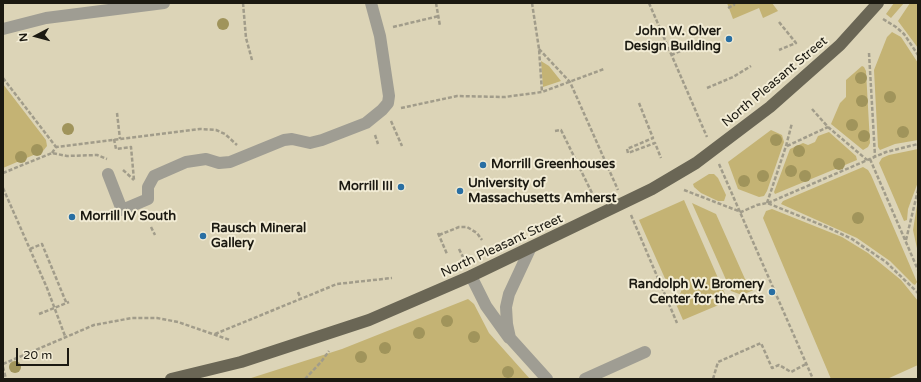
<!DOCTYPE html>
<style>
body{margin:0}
#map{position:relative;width:921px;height:382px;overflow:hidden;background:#e5dfc8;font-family:"Varela Round",sans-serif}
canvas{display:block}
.frame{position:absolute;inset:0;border:4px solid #1b1911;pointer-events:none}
.north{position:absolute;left:16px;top:16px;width:40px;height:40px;-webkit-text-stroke:3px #f2ecd5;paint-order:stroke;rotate:264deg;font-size:11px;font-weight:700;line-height:16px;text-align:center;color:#1b1911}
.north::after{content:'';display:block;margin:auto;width:14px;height:18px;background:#1b1911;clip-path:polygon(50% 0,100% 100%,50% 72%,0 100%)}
.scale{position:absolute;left:16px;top:348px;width:53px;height:18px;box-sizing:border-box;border:2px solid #1b1911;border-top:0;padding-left:5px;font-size:12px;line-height:14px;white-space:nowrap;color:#1b1911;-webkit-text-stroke:3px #f2ecd5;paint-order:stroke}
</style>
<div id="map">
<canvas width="921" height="382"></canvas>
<div class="frame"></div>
<div class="north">N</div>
<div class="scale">20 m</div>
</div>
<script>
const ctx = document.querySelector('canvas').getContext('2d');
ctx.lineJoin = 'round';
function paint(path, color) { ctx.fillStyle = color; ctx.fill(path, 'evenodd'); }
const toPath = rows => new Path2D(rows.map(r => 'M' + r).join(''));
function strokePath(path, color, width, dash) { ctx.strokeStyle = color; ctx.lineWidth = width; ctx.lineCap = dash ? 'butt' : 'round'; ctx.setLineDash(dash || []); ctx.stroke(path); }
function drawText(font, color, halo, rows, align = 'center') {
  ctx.font = font + ' "Varela Round",sans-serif'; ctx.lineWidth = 4; ctx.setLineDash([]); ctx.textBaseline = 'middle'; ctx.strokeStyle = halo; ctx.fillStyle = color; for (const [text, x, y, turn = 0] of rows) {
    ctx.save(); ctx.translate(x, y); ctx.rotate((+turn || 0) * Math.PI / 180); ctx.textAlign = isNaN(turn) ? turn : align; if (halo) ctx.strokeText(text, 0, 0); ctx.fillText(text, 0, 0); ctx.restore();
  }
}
paint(toPath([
 [3,3,918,3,918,379,3,379]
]), '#dcd4b7');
paint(toPath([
 [727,3,772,3,778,11,763,18,759,8,733,19],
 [894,3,904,3,891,18,886,14],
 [910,3,918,3,918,48,898,21],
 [892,32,901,37,918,63,918,140,895,144,880,150,878,147,874,70,887,37],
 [541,61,549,66,561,81,543,87],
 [862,66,864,67,866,71,870,143,868,147,863,150,831,124,840,103,846,97,846,80],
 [3,84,46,140,47,146,43,151,3,168],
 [771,130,782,135,784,142,767,191,764,196,759,197,738,189,728,162],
 [829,132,856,156,857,160,775,194,774,192,790,149,803,143,808,145,815,142,818,136],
 [918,149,918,182,908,209,907,220,904,221,879,163,882,158,889,155],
 [863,167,868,170,871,175,917,282,915,285,913,284,890,261,857,238,781,204,783,201],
 [709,174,714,174,718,178,726,195,724,201,718,201,701,193,694,187,693,184],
 [918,199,918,253,913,230],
 [684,200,728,301,683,320,676,304,682,289,667,283,639,220],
 [692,203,716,214,745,279,753,282,756,289,742,295,731,291],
 [772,209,842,237,868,253,901,280,918,301,918,365,887,379,831,379,763,218,766,211],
 [468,299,474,304,489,333,530,379,248,379,342,349]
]), '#c4b374');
strokePath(toPath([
 [243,3,246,38,252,60],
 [436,3,440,26],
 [532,3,539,49,542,92],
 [649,3,707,137],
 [728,8,734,5,734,3],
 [883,19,896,27,904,34,918,55],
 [779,22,796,43,779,50],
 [393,27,439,16],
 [539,49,570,82,618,190],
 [869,53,875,156],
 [671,55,688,48],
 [3,78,56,147],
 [707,88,733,77,751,66],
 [639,103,653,138,627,149,628,153,655,143,661,158],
 [401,108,457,96,505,97,542,92,604,69],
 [812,109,828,127,867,160],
 [117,113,120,139],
 [391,121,402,146],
 [555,131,561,130,592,193],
 [375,135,378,144],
 [114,139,116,149,131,147,134,180],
 [787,146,828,127],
 [52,153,56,147,200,129,216,130,225,134,237,145],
 [870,159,918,270],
 [719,164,813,379],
 [123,170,134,180],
 [3,173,52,153,67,156,97,155,107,159],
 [3,188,47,288,65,336],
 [684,190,741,212,757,205,767,203,829,228,852,239,886,262,918,293],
 [767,203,786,146,792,123],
 [768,203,886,152,918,144],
 [631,215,677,323],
 [151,227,155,235],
 [438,233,447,254],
 [439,235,459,227,467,227,477,233,482,240],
 [906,240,918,190],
 [30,249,42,244,66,302],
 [459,249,466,263],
 [298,292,301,299],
 [39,314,69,302],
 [215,334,337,284,392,278],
 [3,364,94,325,132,318,157,318,178,322,230,340],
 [3,367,6,379],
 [305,379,321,362,329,351],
 [713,379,718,362,761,343,772,368,779,365,791,372,806,364]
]), '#a19c8a', 2.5, [4, 2]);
strokePath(toPath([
 [3,29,46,18,164,3],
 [108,174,122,210,148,199,148,187,154,176,186,162,206,159,219,163,230,162,284,140,292,139,310,143,322,140,366,123,382,110,388,103,389,96,380,36,371,3],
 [530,249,509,294,506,307,507,324,510,338,547,379],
 [471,276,486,306,509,338],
 [585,379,645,352]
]), '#9f9d93', 12);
strokePath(toPath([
 [171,379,241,362,369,320,471,276,652,189,696,163,770,107,840,45,878,3]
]), '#6a6655', 12);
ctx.fillStyle = '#a0945b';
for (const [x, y] of [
 [223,24],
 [861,78],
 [890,97],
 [862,101],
 [852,125],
 [68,129],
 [903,132],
 [864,136],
 [776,140],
 [37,150],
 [799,151],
 [21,157],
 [839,164],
 [791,171],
 [763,176],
 [805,176],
 [744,181],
 [858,218],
 [447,321],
 [419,333],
 [474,337],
 [385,348],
 [361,357],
 [15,367],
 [508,372]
]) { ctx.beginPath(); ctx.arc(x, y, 6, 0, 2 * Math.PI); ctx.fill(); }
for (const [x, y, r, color] of [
 [729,39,4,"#296fa3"],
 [483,165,4,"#296fa3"],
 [401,187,4,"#296fa3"],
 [460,191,4,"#296fa3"],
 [72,217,4,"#296fa3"],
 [203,236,4,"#296fa3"],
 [772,292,4,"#296fa3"]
]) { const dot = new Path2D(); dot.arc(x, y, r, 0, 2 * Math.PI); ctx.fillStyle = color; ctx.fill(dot); strokePath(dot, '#f2ecd5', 1.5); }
drawText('bold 13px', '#1b1911', '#f2ecd5', [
 ["John W. Olver",721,32,"right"],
 ["Design Building",721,47,"right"],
 ["Morrill Greenhouses",491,165],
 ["University of",468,184],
 ["Massachusetts Amherst",468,199],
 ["Morrill III",393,187,"right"],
 ["Morrill IV South",80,217],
 ["Rausch Mineral",211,229],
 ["Gallery",211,244],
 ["Randolph W. Bromery",764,285,"right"],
 ["Center for the Arts",764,300,"right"]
], 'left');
drawText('13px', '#1b1911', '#f2ecd5', [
 ["North Pleasant Street",775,82,-40],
 ["North Pleasant Street",502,246,-25]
]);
</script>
